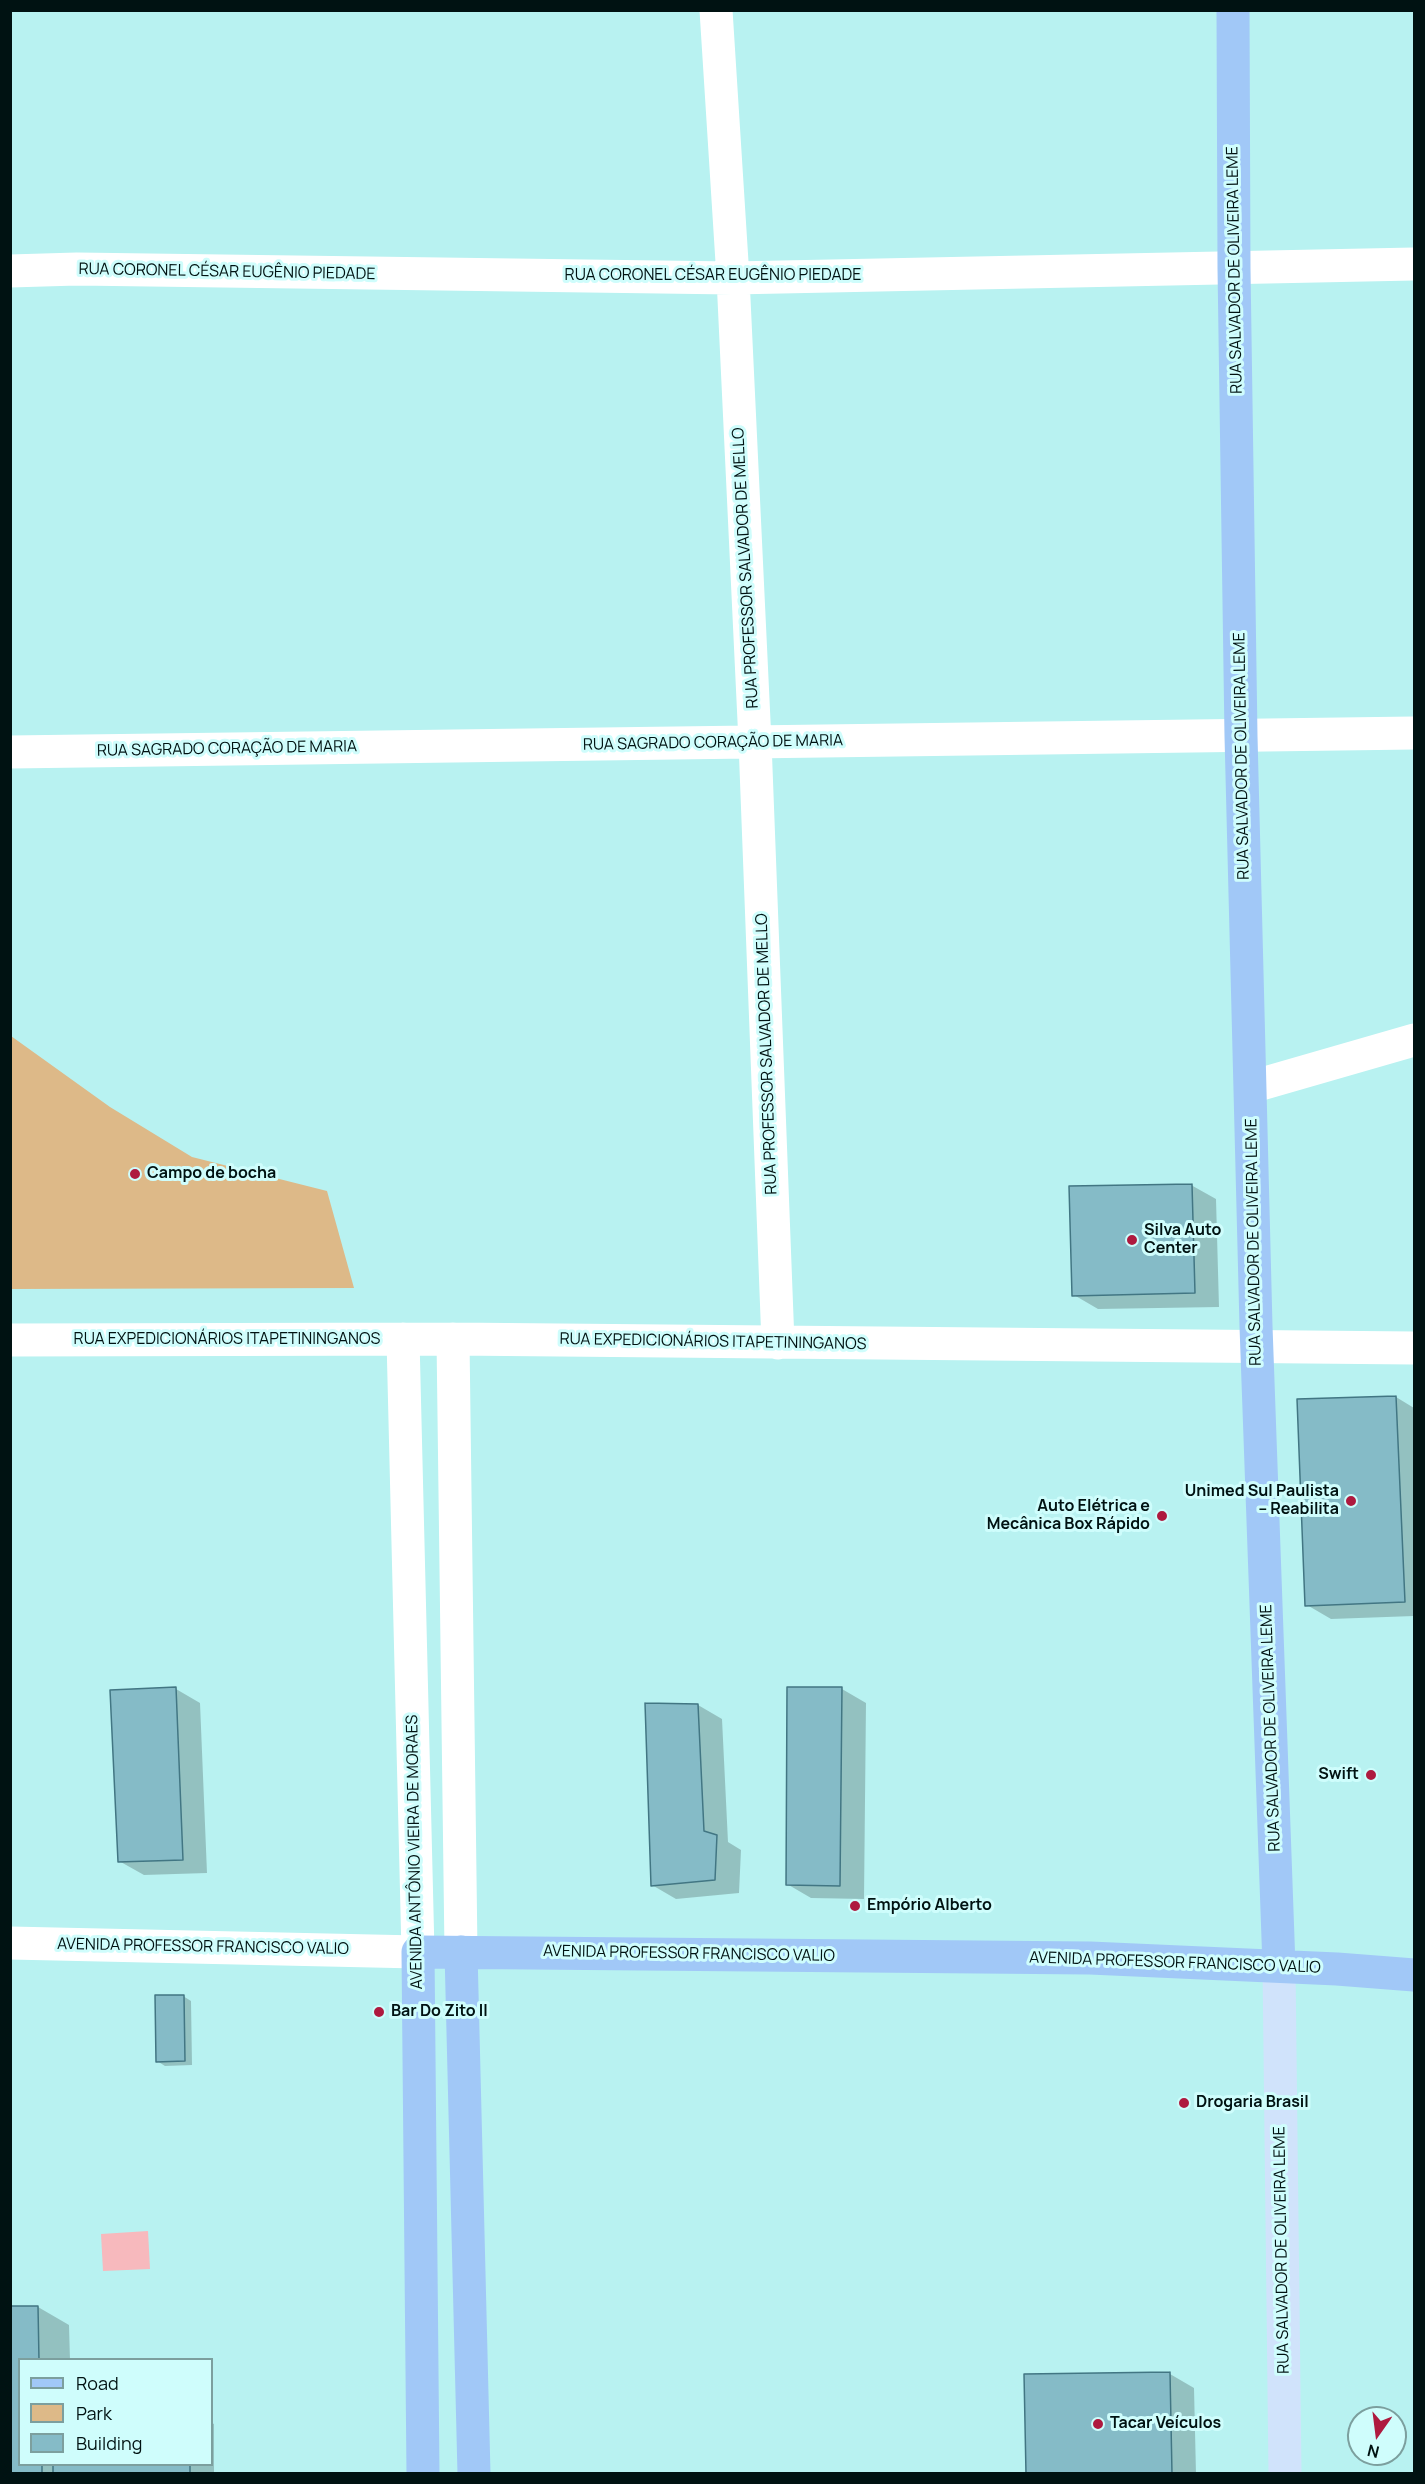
<!DOCTYPE html>
<meta charset="utf-8">
<style>
body{margin:0}
#map{position:relative;width:1425px;height:2484px;overflow:hidden;background:#b8f2f1;font-family:Manrope,sans-serif}
canvas{display:block}
.frame{position:absolute;inset:0;border:12px solid #001212;pointer-events:none}
.legend{position:absolute;left:18px;top:2358px;width:195px;height:108px;box-sizing:border-box;background:#cffdfc;border:2px solid #7c9f9e;margin:0;padding:8px 10px;list-style:none;font-size:18px;color:#001212}
.legend li{display:flex;align-items:center;gap:12px;height:30px}
.legend b{width:30px;border:2px solid #7c9f9e}
.north{position:absolute;left:1347px;top:2406px;width:60px;height:60px;box-sizing:border-box;background:#cffdfc;border:2px solid #7c9f9e;border-radius:50%;rotate:194deg;font-size:16px;font-weight:700;line-height:24px;text-align:center;color:#001212}
.north::after{content:'';display:block;margin:auto;width:21px;height:27px;background:#ae1a3f;clip-path:polygon(50% 0,100% 100%,50% 72%,0 100%)}
</style>
<div id="map">
<canvas width="1425" height="2484"></canvas>
<div class="frame"></div>
<ul class="legend">
<li><b style="height:8px;background:#a1c8f7"></b>Road</li>
<li><b style="height:16px;background:#ddb988"></b>Park</li>
<li><b style="height:16px;background:#85bbc7"></b>Building</li>
</ul>
<div class="north">N</div>
</div>
<script>
const ctx = document.querySelector('canvas').getContext('2d');
ctx.lineJoin = 'round';
function paint(path, color) { ctx.fillStyle = color; ctx.fill(path, 'evenodd'); }
const toPath = rows => new Path2D(rows.map(r => 'M' + r).join(''));
function strokePath(path, color, width, dash) { ctx.strokeStyle = color; ctx.lineWidth = width; ctx.lineCap = dash ? 'butt' : 'round'; ctx.setLineDash(dash || []); ctx.stroke(path); }
function drawText(font, color, halo, rows, align = 'center') {
  ctx.font = font + ' Manrope,sans-serif'; ctx.lineWidth = 6; ctx.setLineDash([]); ctx.textBaseline = 'middle'; ctx.strokeStyle = halo; ctx.fillStyle = color; for (const [text, x, y, turn = 0] of rows) {
    ctx.save(); ctx.translate(x, y); ctx.rotate((+turn || 0) * Math.PI / 180); ctx.textAlign = isNaN(turn) ? turn : align; if (halo) ctx.strokeText(text, 0, 0); ctx.fillText(text, 0, 0); ctx.restore();
  }
}
paint(toPath([
 [11,1036,110,1107,192,1157,327,1191,354,1288,11,1289]
]), '#ddb988');
paint(toPath([
 [148,2231,150,2269,103,2271,101,2234]
]), '#f7b9bd');
paint(toPath([
 [1191,1185,1216,1199,1219,1307,1098,1309,1074,1295],
 [1396,1397,1414,1408,1414,1616,1331,1619,1307,1605],
 [176,1689,200,1703,207,1873,144,1875,119,1861],
 [842,1689,866,1703,864,1899,811,1898,787,1884],
 [698,1705,722,1719,728,1842,741,1850,739,1893,676,1899,652,1885],
 [183,1996,191,2001,192,2065,165,2066,157,2061],
 [38,2307,69,2325,70,2360,20,2360,20,2464,212,2464,212,2423,214,2424,214,2474,10,2474,10,2308],
 [1170,2374,1194,2388,1196,2474,1027,2474,1026,2376]
]), '#0003');
const building = toPath([
 [1192,1184,1195,1293,1072,1296,1069,1186,1192,1184],
 [1396,1396,1405,1602,1305,1606,1297,1399,1396,1396],
 [176,1687,183,1860,118,1862,110,1690,176,1687],
 [787,1687,842,1687,840,1886,786,1885,787,1687],
 [645,1703,698,1704,704,1831,717,1835,715,1880,651,1886,645,1703],
 [155,1995,184,1995,185,2061,156,2062,155,1995],
 [10,2306,38,2306,39,2360,20,2360,20,2464,42,2464,42,2474,10,2474,10,2306],
 [1170,2372,1172,2474,1026,2474,1024,2374,1170,2372],
 [53,2464,190,2464,190,2474,53,2474,53,2464]
]);
paint(building, '#85bbc7');
strokePath(building, '#427683', 1.5);
strokePath(toPath([
 [716,10,733,278,755,742,778,1343],
 [10,271,77,269,733,278,1414,264],
 [10,752,1414,733],
 [1251,1087,1414,1040],
 [453,1339,461,1952],
 [10,1340,453,1339,1414,1348],
 [10,1943,418,1952,403,1339]
]), '#fff', 33);
strokePath(toPath([
 [1279,1966,1285,2474]
]), '#d0e3fb', 33);
strokePath(toPath([
 [1233,10,1234,268,1241,736,1256,1326,1279,1966],
 [461,1952,474,2474],
 [423,2474,418,1952,1090,1958,1337,1969,1414,1975]
]), '#a1c8f7', 33);
for (const [x, y, r, color] of [
 [135,1174,6,"#ae1a3f"],
 [1132,1240,6,"#ae1a3f"],
 [1351,1501,6,"#ae1a3f"],
 [1162,1516,6,"#ae1a3f"],
 [1371,1775,6,"#ae1a3f"],
 [855,1906,6,"#ae1a3f"],
 [379,2012,6,"#ae1a3f"],
 [1184,2103,6,"#ae1a3f"],
 [1098,2424,6,"#ae1a3f"]
]) { const dot = new Path2D(); dot.arc(x, y, r, 0, 2 * Math.PI); ctx.fillStyle = color; ctx.fill(dot); strokePath(dot, '#cffdfc', 2); }
drawText('16px', '#001212', '#cffdfc', [
 ["RUA SALVADOR DE OLIVEIRA LEME",1235,270,-91],
 ["RUA CORONEL CÉSAR EUGÊNIO PIEDADE",227,272,1],
 ["RUA CORONEL CÉSAR EUGÊNIO PIEDADE",713,276],
 ["RUA PROFESSOR SALVADOR DE MELLO",746,568,-93],
 ["RUA SAGRADO CORAÇÃO DE MARIA",713,743,-1],
 ["RUA SAGRADO CORAÇÃO DE MARIA",227,749,-1],
 ["RUA SALVADOR DE OLIVEIRA LEME",1242,756,-91],
 ["RUA PROFESSOR SALVADOR DE MELLO",767,1054,-92],
 ["RUA SALVADOR DE OLIVEIRA LEME",1254,1242,-91],
 ["RUA EXPEDICIONÁRIOS ITAPETININGANOS",227,1340],
 ["RUA EXPEDICIONÁRIOS ITAPETININGANOS",713,1342,1],
 ["RUA SALVADOR DE OLIVEIRA LEME",1271,1728,-92],
 ["AVENIDA ANTÔNIO VIEIRA DE MORAES",415,1852,-91],
 ["AVENIDA PROFESSOR FRANCISCO VALIO",203,1947,1],
 ["AVENIDA PROFESSOR FRANCISCO VALIO",689,1954,1],
 ["AVENIDA PROFESSOR FRANCISCO VALIO",1175,1963,2],
 ["RUA SALVADOR DE OLIVEIRA LEME",1282,2250,-91]
]);
drawText('bold 16px', '#001212', '#cffdfc', [
 ["Campo de bocha",147,1174],
 ["Silva Auto",1144,1231],
 ["Center",1144,1249],
 ["Unimed Sul Paulista",1339,1492,"right"],
 ["– Reabilita",1339,1510,"right"],
 ["Auto Elétrica e",1150,1507,"right"],
 ["Mecânica Box Rápido",1150,1525,"right"],
 ["Swift",1359,1775,"right"],
 ["Empório Alberto",867,1906],
 ["Bar Do Zito II",391,2012],
 ["Drogaria Brasil",1196,2103],
 ["Tacar Veículos",1110,2424]
], 'left');
</script>
